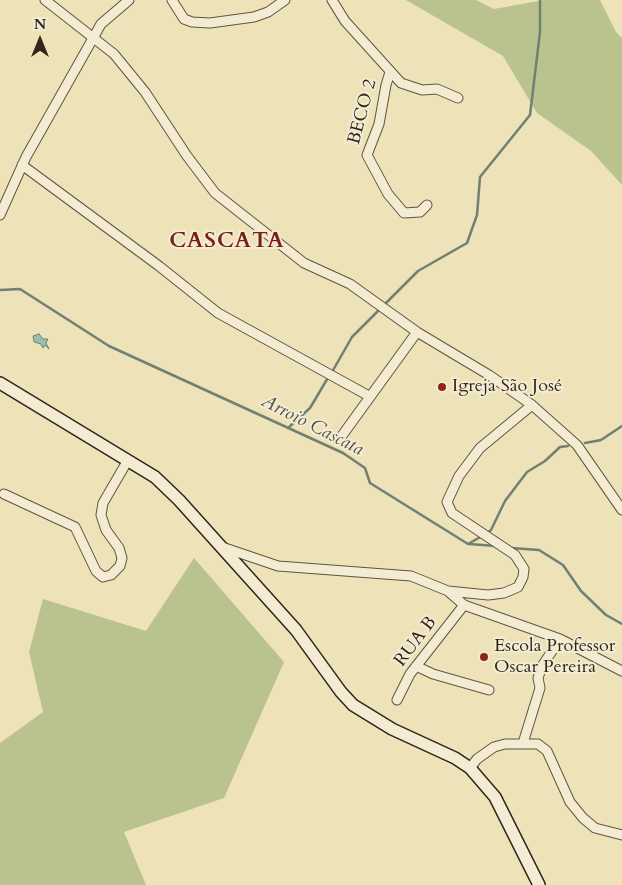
<!DOCTYPE html>
<meta charset="utf-8">
<style>
body{margin:0}
#map{position:relative;width:622px;height:885px;overflow:hidden;background:#eee2b9;font-family:Cardo,serif}
canvas{display:block}
.north{position:absolute;left:15px;top:15px;width:50px;height:50px;-webkit-text-stroke:4px #f4ecd2;paint-order:stroke;rotate:0deg;font-size:14px;font-weight:700;line-height:20px;text-align:center;color:#30241c}
.north::after{content:'';display:block;margin:auto;width:18px;height:22px;background:#30241c;clip-path:polygon(50% 0,100% 100%,50% 72%,0 100%)}
</style>
<div id="map">
<canvas width="622" height="885"></canvas>
<div class="north">N</div>
</div>
<script>
const ctx = document.querySelector('canvas').getContext('2d');
ctx.lineJoin = 'round';
function paint(path, color) { ctx.fillStyle = color; ctx.fill(path, 'evenodd'); }
const toPath = rows => new Path2D(rows.map(r => 'M' + r).join(''));
function strokePath(path, color, width, dash) { ctx.strokeStyle = color; ctx.lineWidth = width; ctx.lineCap = dash ? 'butt' : 'round'; ctx.setLineDash(dash || []); ctx.stroke(path); }
function drawText(font, color, halo, rows, align = 'center') {
  ctx.font = font + ' Cardo,serif'; ctx.lineWidth = 4; ctx.setLineDash([]); ctx.textBaseline = 'middle'; ctx.strokeStyle = halo; ctx.fillStyle = color; for (const [text, x, y, turn = 0] of rows) {
    ctx.save(); ctx.translate(x, y); ctx.rotate((+turn || 0) * Math.PI / 180); ctx.textAlign = isNaN(turn) ? turn : align; if (halo) ctx.strokeText(text, 0, 0); ctx.fillText(text, 0, 0); ctx.restore();
  }
}
paint(toPath([
 [406,0,476,0,494,9,544,0,600,0,616,32,622,38,622,185,591,151,537,113,503,56],
 [194,558,284,662,224,798,124,832,146,885,0,885,0,743,43,712,29,652,43,599,146,631]
]), '#bac38e');
const water = toPath([
 [39,334,43,339,48,339,46,343,49,349,45,345,43,348,41,344,34,342,33,336,39,334]
]);
paint(water, '#9abeab');
strokePath(water, '#708072', 1);
strokePath(toPath([
 [0,290,20,289,109,346,343,453,365,468,370,483,468,544,482,536],
 [384,305,418,271,467,243,477,215,480,177,530,115,540,32,540,0],
 [332,372,352,337,380,309],
 [288,428,310,408,329,376],
 [585,443,601,440,622,426],
 [487,533,491,530,505,501,527,472,545,461,560,447,568,446],
 [469,544,496,546],
 [511,548,539,550,563,565,581,591,606,615,622,624]
]), '#708072', 2.5);
const street = toPath([
 [45,0,114,54,145,92,187,156,215,193,304,263,350,284,417,332,489,375,532,405,577,445,622,510],
 [172,0,184,19,192,22,210,23,254,17,268,12,285,0],
 [332,0,345,21,401,83,422,90,437,89,458,98],
 [390,72,386,85,379,124,367,155,388,194,404,213,420,212,427,205],
 [22,165,159,266,218,313,369,396],
 [0,215,26,157,101,24,129,0],
 [341,437,417,332],
 [4,494,75,527,96,571,103,577,111,575,120,566,122,558,119,548,106,530,101,515,103,503,128,460],
 [222,547,278,566,411,576,448,591,464,605,560,639,622,671],
 [448,591,488,595,504,593,518,587,523,577,524,569,515,555,452,513,447,502,459,476,480,448,532,405],
 [416,666,433,674,489,690],
 [397,700,410,674,464,605],
 [523,743,540,688,538,678,542,666,560,639],
 [470,768,477,759,494,747,505,744,538,744,547,751,570,802,583,818,595,828,622,835]
]);
const secondary = toPath([
 [0,383,155,477,179,500,296,630,341,692,353,705,392,729,455,758,470,768,495,797,539,885]
]);
strokePath(street, '#605443', 11);
strokePath(secondary, '#30241c', 14);
strokePath(street, '#f4ecd2', 9);
strokePath(secondary, '#f4ecd2', 11);
for (const [x, y, r, color] of [
 [442,387,5,"#8f2418"],
 [484,657,5,"#8f2418"]
]) { const dot = new Path2D(); dot.arc(x, y, r, 0, 2 * Math.PI); ctx.fillStyle = color; ctx.fill(dot); strokePath(dot, '#f4ecd2', 2); }
drawText('18px', '#30241c', '#f4ecd2', [
 ["BECO 2",363,112,-75],
 ["RUA B",416,642,-53]
]);
drawText('18px', '#30241c', '#f4ecd2', [
 ["Igreja São José",452,387],
 ["Escola Professor",494,647],
 ["Oscar Pereira",494,668]
], 'left');
drawText('italic 19px', '#505247', '#f4ecd2', [
 ["Arroio Cascata",312,426,27]
]);
ctx.letterSpacing = '1px';
drawText('bold 22px', '#7a1f14', '#f4ecd2', [
 ["CASCATA",227,242]
]);
ctx.letterSpacing = '0px';
</script>
